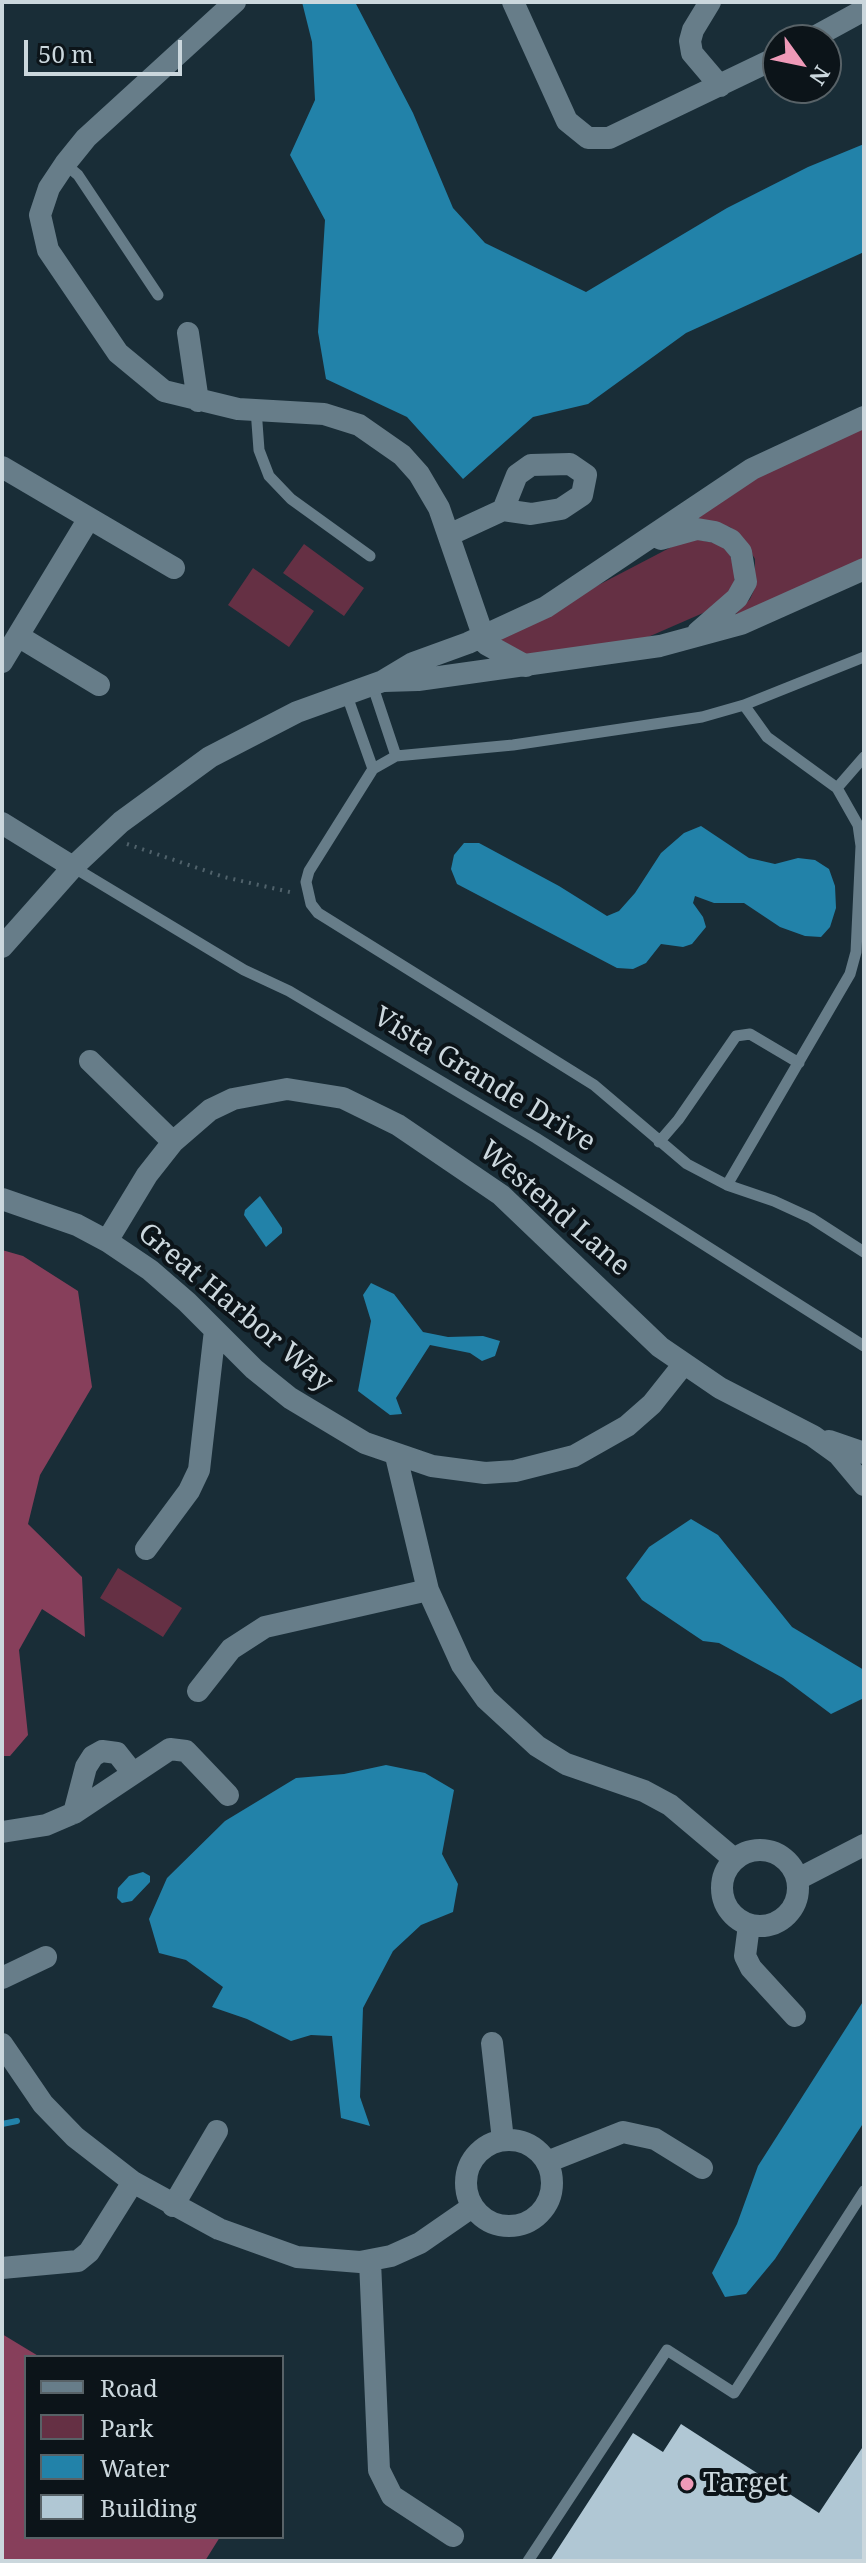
<!DOCTYPE html>
<style>
body{margin:0}
#map{position:relative;width:866px;height:2563px;overflow:hidden;background:#192d37;font-family:"Noto Serif",serif}
canvas{display:block}
.frame{position:absolute;inset:0;border:4px solid #cbd7dd;pointer-events:none}
.legend{position:absolute;left:24px;top:2355px;width:260px;height:184px;box-sizing:border-box;background:#0c1419;border:2px solid #586267;margin:0;padding:10px 14px;list-style:none;font-size:24px;color:#cbd7dd}
.legend li{display:flex;align-items:center;gap:16px;height:40px}
.legend b{width:40px;border:2px solid #586267}
.north{position:absolute;left:762px;top:24px;width:80px;height:80px;box-sizing:border-box;background:#0c1419;border:2px solid #586267;border-radius:50%;rotate:123deg;font-size:22px;font-weight:700;line-height:32px;text-align:center;color:#cbd7dd}
.north::after{content:'';display:block;margin:auto;width:28px;height:36px;background:#ef9ab8;clip-path:polygon(50% 0,100% 100%,50% 72%,0 100%)}
.scale{position:absolute;left:24px;top:40px;width:158px;height:36px;box-sizing:border-box;border:4px solid #cbd7dd;border-top:0;padding-left:10px;font-size:24px;line-height:28px;white-space:nowrap;color:#cbd7dd;-webkit-text-stroke:6px #0c1419;paint-order:stroke}
</style>
<div id="map">
<canvas width="866" height="2563"></canvas>
<div class="frame"></div>
<ul class="legend">
<li><b style="height:10px;background:#677d89"></b>Road</li>
<li><b style="height:22px;background:#653044"></b>Park</li>
<li><b style="height:22px;background:#2282a9"></b>Water</li>
<li><b style="height:22px;background:#b0c7d4"></b>Building</li>
</ul>
<div class="north">N</div>
<div class="scale">50 m</div>
</div>
<script>
const ctx = document.querySelector('canvas').getContext('2d');
ctx.lineJoin = 'round';
function paint(path, color) { ctx.fillStyle = color; ctx.fill(path, 'evenodd'); }
const toPath = rows => new Path2D(rows.map(r => 'M' + r).join(''));
function strokePath(path, color, width, dash) { ctx.strokeStyle = color; ctx.lineWidth = width; ctx.lineCap = dash ? 'butt' : 'round'; ctx.setLineDash(dash || []); ctx.stroke(path); }
function drawText(font, color, halo, rows, align = 'center') {
  ctx.font = font + ' "Noto Serif",serif'; ctx.lineWidth = 8; ctx.setLineDash([]); ctx.textBaseline = 'middle'; ctx.strokeStyle = halo; ctx.fillStyle = color; for (const [text, x, y, turn = 0] of rows) {
    ctx.save(); ctx.translate(x, y); ctx.rotate((+turn || 0) * Math.PI / 180); ctx.textAlign = isNaN(turn) ? turn : align; if (halo) ctx.strokeText(text, 0, 0); ctx.fillText(text, 0, 0); ctx.restore();
  }
}
paint(toPath([
 [864,424,864,561,732,618,750,599,755,588,755,559,741,536,730,527,697,520,695,516,731,491],
 [694,539,720,544,730,555,736,574,732,589,710,610,632,644,525,655,495,639,679,543],
 [304,544,364,588,344,616,283,573],
 [253,568,314,611,289,647,228,605],
 [118,1568,182,1608,163,1637,100,1598]
]), '#653044');
paint(toPath([
 [2,1250,23,1256,78,1291,92,1387,40,1475,28,1524,82,1577,85,1637,42,1609,19,1650,28,1735,10,1756,2,1756],
 [2,2334,40,2357,26,2357,26,2537,220,2537,205,2561,2,2561]
]), '#873f5b');
paint(toPath([
 [302,2,355,2,413,113,453,208,485,243,586,292,727,208,808,167,864,144,864,252,686,333,588,404,533,417,463,479,407,417,326,379,318,332,325,220,290,155,315,100,312,42],
 [701,826,749,858,775,864,798,858,815,860,829,869,835,886,836,908,830,927,821,937,805,936,780,927,744,903,714,903,695,896,693,903,703,917,706,927,692,944,683,947,661,944,646,963,633,969,617,968,457,884,451,869,454,855,464,843,479,843,559,886,607,916,619,911,635,893,661,853,684,833],
 [260,1196,282,1228,282,1233,266,1247,244,1215,245,1210],
 [371,1283,394,1294,423,1332,448,1337,483,1336,500,1341,495,1356,482,1361,470,1353,430,1345,396,1398,402,1414,390,1415,358,1391,371,1321,363,1295],
 [691,1519,718,1535,792,1627,864,1670,864,1698,831,1714,783,1678,719,1643,703,1641,642,1600,626,1578,649,1547],
 [386,1765,425,1773,454,1790,442,1854,458,1884,453,1912,421,1925,393,1951,363,2008,360,2097,370,2126,341,2118,332,2036,311,2035,291,2041,247,2019,212,2007,223,1987,186,1960,159,1953,149,1919,167,1878,225,1821,296,1778,344,1774],
 [143,1872,150,1876,150,1882,132,1901,122,1903,117,1898,118,1888,129,1876],
 [864,2000,864,2122,775,2259,746,2294,725,2297,712,2273,737,2224,758,2166]
]), '#2282a9');
strokePath(toPath([
 [2,2124,17,2121]
]), '#2282a9', 6);
paint(toPath([
 [681,2424,819,2513,864,2445,864,2561,550,2561,633,2433,663,2452]
]), '#b0c7d4');
strokePath(toPath([
 [127,844,224,877,294,893]
]), '#50626b', 4, [2, 6]);
strokePath(toPath([
 [65,164,78,175,158,295],
 [256,409,259,450,269,476,291,499,370,556],
 [864,657,744,705,702,717,513,745,396,756,373,769,309,871,306,882,311,904,318,913,594,1085,687,1164,727,1185,774,1201,811,1218,864,1252],
 [372,684,396,756],
 [346,693,373,769],
 [837,788,864,757],
 [73,867,244,970,289,991,536,1138,864,1346],
 [659,1142,678,1120,736,1036,750,1034,799,1063],
 [727,1185,850,974,856,952,861,846,858,825,837,788,767,737,744,705],
 [528,2561,667,2350,734,2393,864,2191]
]), '#677d89', 11);
strokePath(toPath([
 [235,2,86,138,65,164,49,188,40,215,48,250,118,353,164,391,238,409,324,414,359,425,402,455,419,474,439,508,486,644,526,666],
 [513,2,567,121,588,138,609,138,778,57],
 [710,2,693,30,690,41,692,53,720,86],
 [809,40,864,10],
 [188,333,198,401],
 [2,467,174,568],
 [451,534,503,510,517,475,531,465,570,464,586,475,582,495,561,509,531,514,503,510],
 [661,539,697,529,715,532,731,540,741,552,746,582,737,598,698,632],
 [18,636,99,685],
 [2,662,88,520],
 [384,681,418,680,660,646,741,624,864,569],
 [2,823,73,867],
 [2,947,73,867,121,822,210,757,297,712,383,681,413,663,468,643,546,607,752,469,864,417],
 [90,1061,173,1142],
 [2,1199,77,1225,107,1241,150,1270,187,1302,254,1369,290,1398,365,1443,432,1466,485,1473,515,1471,574,1456,627,1426,652,1404,683,1365],
 [107,1241,147,1175,173,1142,210,1110,233,1099,287,1089,343,1098,398,1125,501,1195,660,1347,720,1388,813,1436,838,1454,864,1485],
 [829,1441,864,1453],
 [396,1456,428,1590,462,1665,486,1699,537,1746,566,1764,644,1791,670,1805,734,1859],
 [146,1549,189,1491,199,1470,215,1330],
 [198,1691,231,1649,265,1627,428,1590],
 [74,1813,86,1767,93,1756,102,1751,117,1753,132,1772],
 [2,1832,46,1825,74,1813,170,1749,186,1751,228,1795],
 '722 1888a38 38 0 1 1 76 0a38 38 0 1 1-76 0Z',
 [798,1879,864,1845],
 [749,1925,745,1956,751,1968,795,2016],
 [2,1978,46,1957],
 [492,2043,503,2140],
 [2,2044,43,2104,75,2137,133,2182,219,2229,297,2257,360,2262,391,2256,420,2243,472,2207],
 '466 2183a43 43 0 1 1 86 0a43 43 0 1 1-86 0Z',
 [547,2162,623,2132,655,2139,702,2168],
 [173,2206,217,2131],
 [370,2261,379,2470,392,2496,453,2536],
 [2,2268,78,2261,89,2252,133,2182]
]), '#677d89', 22);
for (const [x, y, r, color] of [
 [687,2484,8,"#ef9ab8"]
]) { const dot = new Path2D(); dot.arc(x, y, r, 0, 2 * Math.PI); ctx.fillStyle = color; ctx.fill(dot); strokePath(dot, '#0c1419', 3); }
drawText('28px', '#cbd7dd', '#0c1419', [
 ["Vista Grande Drive",484,1080,31],
 ["Westend Lane",554,1209,41],
 ["Great Harbor Way",235,1308,40]
]);
drawText('28px', '#cbd7dd', '#0c1419', [
 ["Target",703,2484]
], 'left');
</script>
